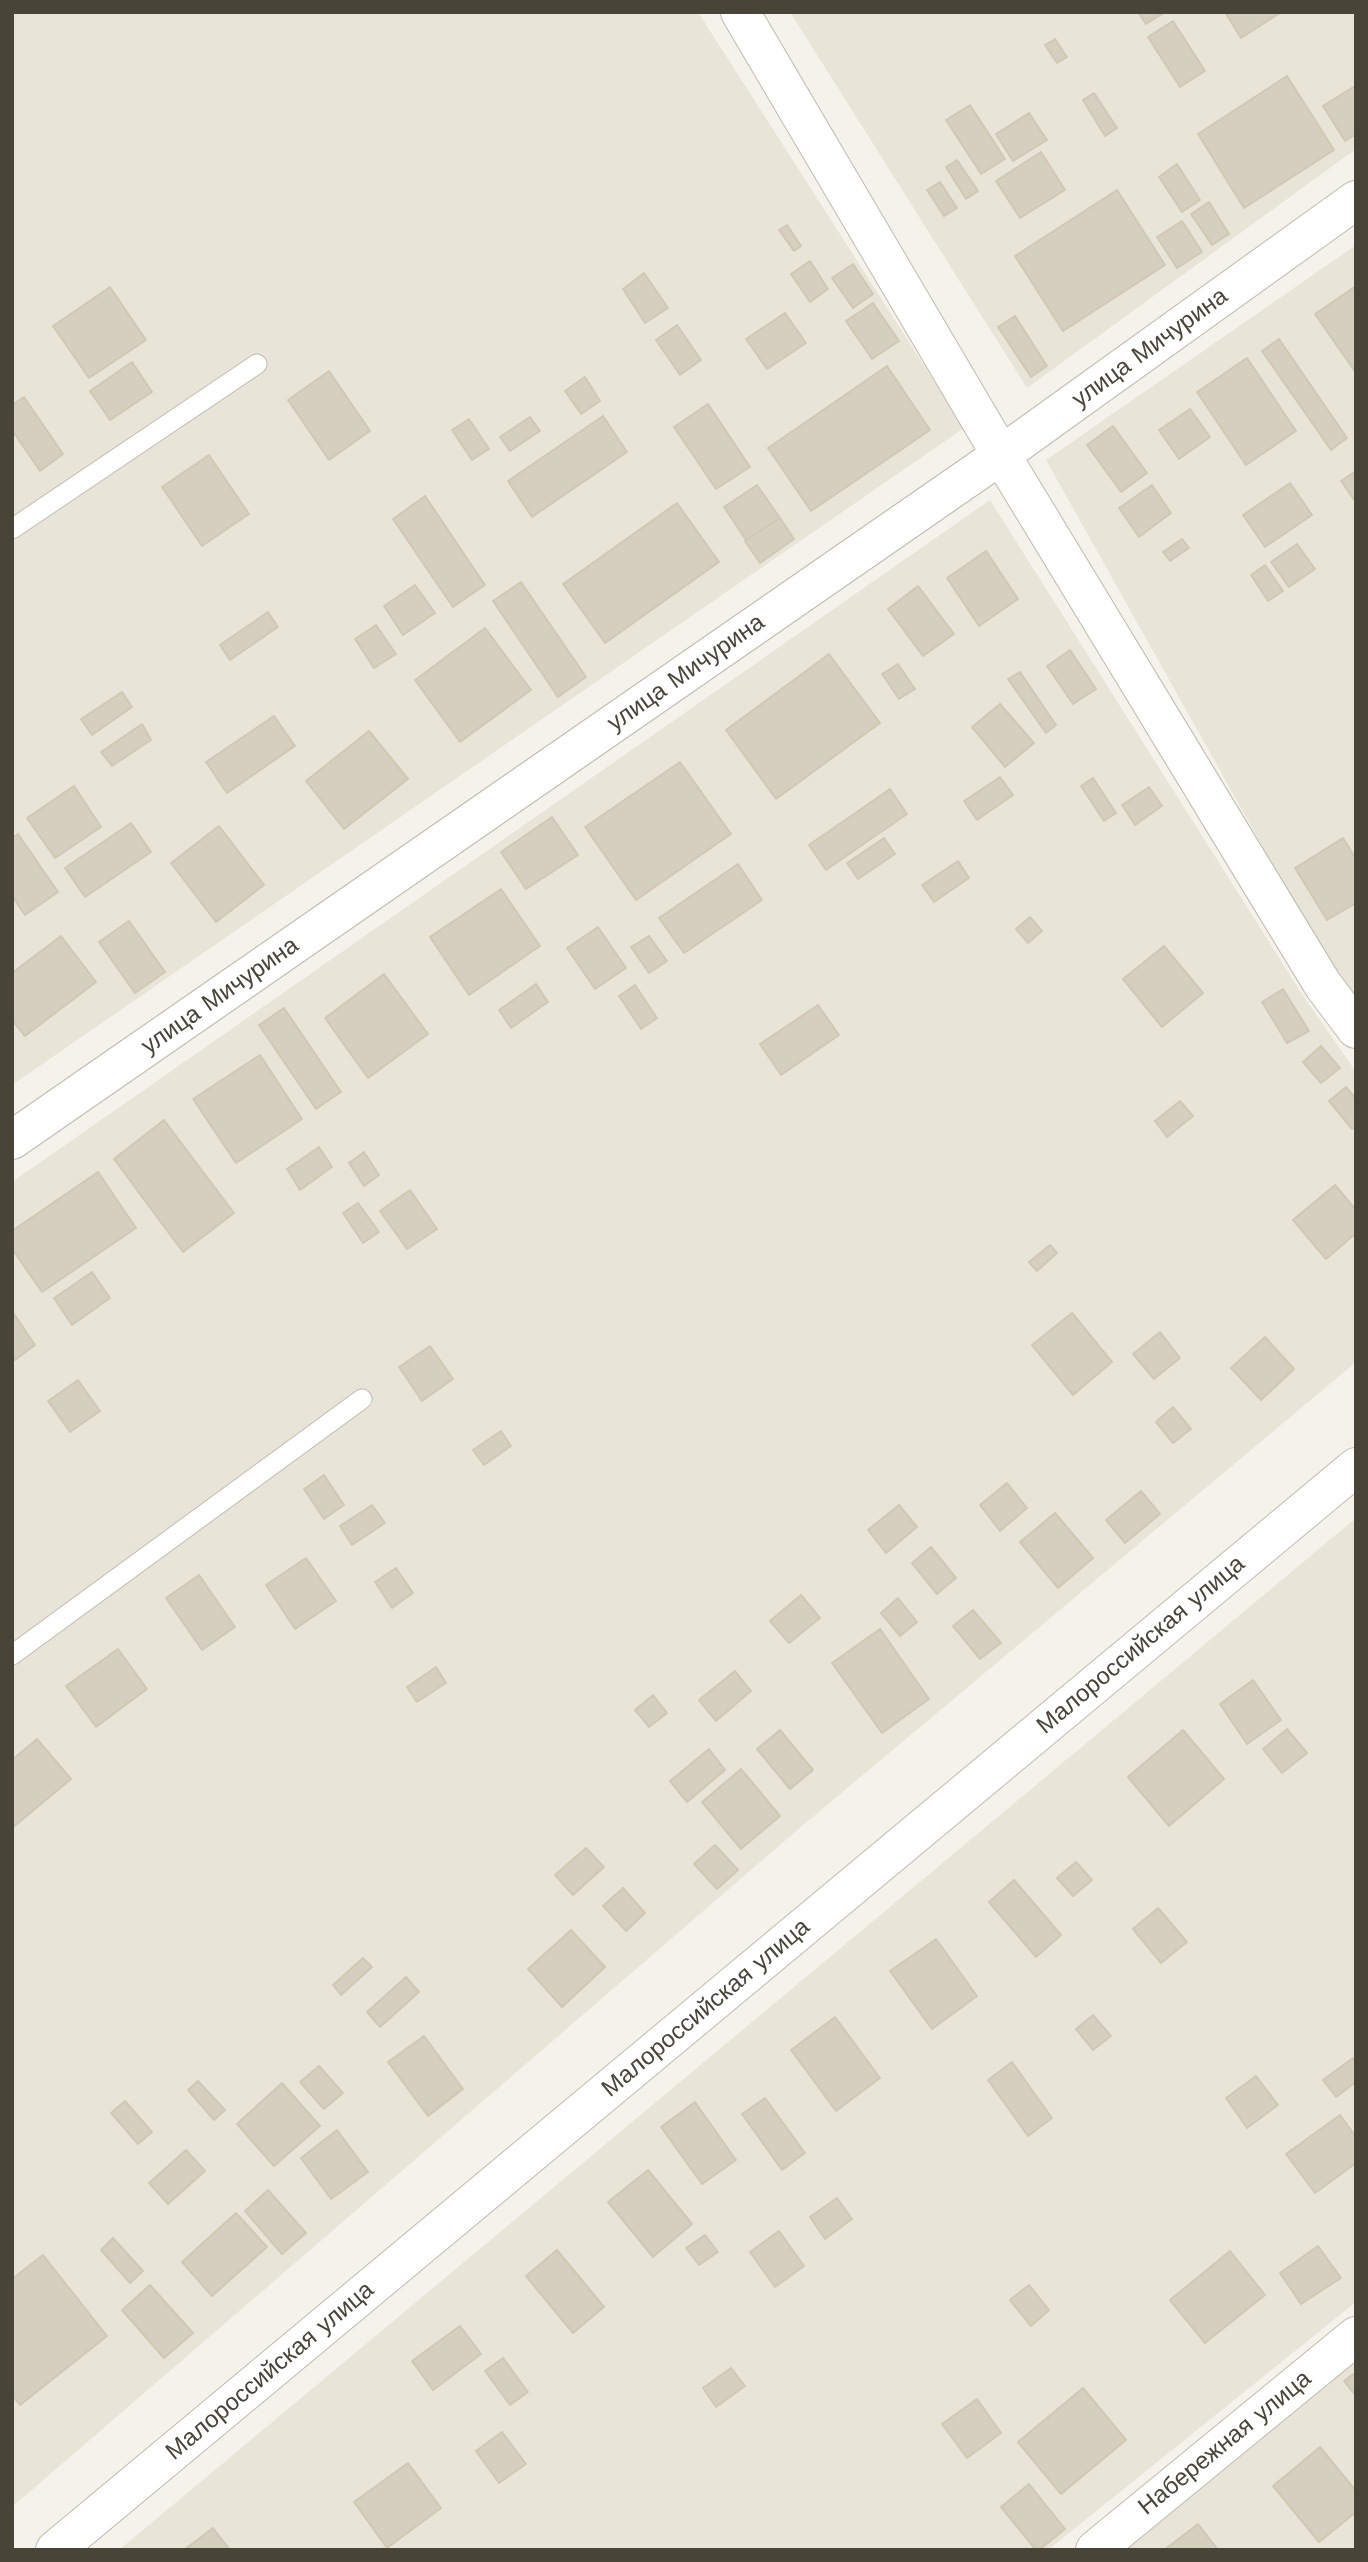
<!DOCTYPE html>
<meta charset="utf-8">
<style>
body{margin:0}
#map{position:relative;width:1368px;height:2562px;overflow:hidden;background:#f4f2ea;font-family:"Work Sans",sans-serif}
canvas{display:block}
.frame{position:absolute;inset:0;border:14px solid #484438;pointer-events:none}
</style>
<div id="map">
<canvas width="1368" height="2562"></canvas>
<div class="frame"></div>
</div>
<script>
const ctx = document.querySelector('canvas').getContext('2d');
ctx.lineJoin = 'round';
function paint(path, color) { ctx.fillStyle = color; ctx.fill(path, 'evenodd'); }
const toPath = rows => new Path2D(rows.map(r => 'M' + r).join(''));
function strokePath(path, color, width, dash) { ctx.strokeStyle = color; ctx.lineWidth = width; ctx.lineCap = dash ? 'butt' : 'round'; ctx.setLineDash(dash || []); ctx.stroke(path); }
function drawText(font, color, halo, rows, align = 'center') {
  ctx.font = font + ' "Work Sans",sans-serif'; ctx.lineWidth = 6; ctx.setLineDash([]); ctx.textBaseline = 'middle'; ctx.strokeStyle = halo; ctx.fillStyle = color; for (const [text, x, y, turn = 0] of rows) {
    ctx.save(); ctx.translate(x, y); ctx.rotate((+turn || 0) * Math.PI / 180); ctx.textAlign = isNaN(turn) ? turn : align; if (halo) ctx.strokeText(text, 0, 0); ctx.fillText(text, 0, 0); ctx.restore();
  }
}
paint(toPath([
 [12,12,698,12,964,428,12,1085],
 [790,12,1356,12,1356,149,1027,388],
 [1356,245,1356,1003,1334,974,1046,460],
 [990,500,1300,991,1356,1072,1356,1362,802,1826,12,2507,12,1182],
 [1356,1518,1356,2302,1048,2550,119,2550],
 [1356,2360,1356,2550,1124,2550]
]), '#e8e5d8');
const building = toPath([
 [1138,12,1160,12,1162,14,1146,24,1138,12],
 [1225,12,1280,12,1280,13,1241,38,1225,12],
 [1173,21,1205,71,1180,87,1148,37,1173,21],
 [1055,39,1067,57,1057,63,1045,45,1055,39],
 [1287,76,1334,150,1244,208,1198,134,1287,76],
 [1355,86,1356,134,1345,141,1323,106,1355,86],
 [1094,93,1117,128,1105,136,1083,100,1094,93],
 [970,105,1005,159,981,174,946,120,970,105],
 [1029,113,1047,140,1013,161,996,134,1029,113],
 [1041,152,1065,190,1020,218,996,181,1041,152],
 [957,160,978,191,966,199,946,167,957,160],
 [1177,164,1200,200,1182,212,1159,177,1177,164],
 [940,182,957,208,944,216,927,190,940,182],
 [1117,190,1165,265,1063,331,1015,256,1117,190],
 [1209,202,1229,234,1212,245,1191,214,1209,202],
 [1182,221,1202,252,1177,268,1157,237,1182,221],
 [787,225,801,246,794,251,779,230,787,225],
 [810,261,828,289,810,302,791,274,810,261],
 [853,264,873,294,853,308,832,278,853,264],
 [644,273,668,308,645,323,623,289,644,273],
 [1356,286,1356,373,1315,314,1356,286],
 [110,287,146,340,89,378,53,326,110,287],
 [873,303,899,341,872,359,846,321,873,303],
 [785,313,806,343,767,369,746,339,785,313],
 [1015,316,1047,366,1031,377,998,327,1015,316],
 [677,325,701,360,680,375,656,340,677,325],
 [1279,339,1347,438,1331,450,1262,351,1279,339],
 [1247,358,1296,431,1246,465,1197,392,1247,358],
 [132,362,152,392,110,420,90,391,132,362],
 [887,366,930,430,811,511,768,448,887,366],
 [329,371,370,431,329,460,288,400,329,371],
 [585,377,600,401,581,414,565,391,585,377],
 [24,397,63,454,40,471,12,430,12,405,24,397],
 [708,404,750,467,716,489,674,427,708,404],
 [1190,409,1210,437,1179,459,1159,430,1190,409],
 [603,416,627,452,532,517,508,481,603,416],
 [530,417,540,431,510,451,500,437,530,417],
 [469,419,489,449,472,460,452,430,469,419],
 [1113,426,1147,473,1121,492,1087,445,1113,426],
 [209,455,249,514,202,546,162,487,209,455],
 [1356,471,1356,500,1355,501,1341,481,1356,471],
 [1290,483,1312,515,1265,547,1243,515,1290,483],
 [757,485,780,518,746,540,724,507,757,485],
 [1152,485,1171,513,1139,537,1119,508,1152,485],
 [425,496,485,585,453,607,393,519,425,496],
 [677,503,719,562,605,643,563,584,677,503],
 [780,518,794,539,760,563,745,541,780,518],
 [1182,539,1189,548,1170,561,1163,552,1182,539],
 [1297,544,1315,569,1289,587,1271,562,1297,544],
 [986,551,1018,599,979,626,947,578,986,551],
 [1265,565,1283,591,1268,601,1251,575,1265,565],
 [521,582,586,677,558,697,493,601,521,582],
 [415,585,435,613,403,635,384,606,415,585],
 [918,586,954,634,923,656,888,609,918,586],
 [268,612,278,627,230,660,220,645,268,612],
 [376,625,396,654,374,668,355,639,376,625],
 [485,628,531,690,460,742,415,680,485,628],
 [1070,650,1096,689,1073,704,1047,666,1070,650],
 [829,654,880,723,776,799,726,730,829,654],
 [898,664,915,689,899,699,882,674,898,664],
 [1020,672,1056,725,1046,733,1008,679,1020,672],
 [122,692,132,707,92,735,81,719,122,692],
 [1000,704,1034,743,1005,767,972,727,1000,704],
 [274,716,295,746,227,793,206,762,274,716],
 [142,724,151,740,112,766,101,752,142,724],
 [369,731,408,779,344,829,306,781,369,731],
 [680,762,731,834,636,900,585,827,680,762],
 [1000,777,1013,795,977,820,964,801,1000,777],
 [1093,778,1116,813,1104,821,1081,786,1093,778],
 [74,786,101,827,55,858,27,818,74,786],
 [1149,787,1162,806,1135,825,1122,805,1149,787],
 [890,789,907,814,826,870,809,845,890,789],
 [552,817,578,855,526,889,501,852,552,817],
 [131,823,151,852,85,897,65,868,131,823],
 [219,826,264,885,216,922,171,863,219,826],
 [18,834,58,892,25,915,12,896,12,838,18,834],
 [884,838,895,854,858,879,847,863,884,838],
 [1343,838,1356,859,1356,903,1327,920,1295,868,1343,838],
 [958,861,969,878,934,902,922,885,958,861],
 [738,864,762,900,684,953,659,918,738,864],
 [501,889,540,946,469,995,430,937,501,889],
 [1030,917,1042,931,1028,943,1016,929,1030,917],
 [129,921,165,972,135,993,99,942,129,921],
 [598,927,626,968,595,989,567,948,598,927],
 [61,936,96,982,25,1036,12,1020,12,973,61,936],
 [649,936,667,961,649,973,631,947,649,936],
 [1164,946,1203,993,1162,1027,1123,979,1164,946],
 [384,974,428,1034,368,1078,325,1018,384,974],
 [536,984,548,1002,511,1028,499,1010,536,984],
 [635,985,657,1018,641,1029,619,996,635,985],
 [1283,989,1309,1031,1287,1043,1262,1002,1283,989],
 [818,1005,839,1035,781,1075,760,1044,818,1005],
 [284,1008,341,1092,316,1109,259,1025,284,1008],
 [1321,1046,1340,1068,1321,1083,1303,1062,1321,1046],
 [260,1055,302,1119,236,1163,193,1099,260,1055],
 [1346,1087,1356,1099,1356,1126,1352,1129,1329,1101,1346,1087],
 [1180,1101,1193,1116,1167,1137,1155,1121,1180,1101],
 [164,1120,234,1213,183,1252,114,1159,164,1120],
 [319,1147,332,1167,300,1190,287,1169,319,1147],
 [364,1152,379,1175,364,1186,349,1163,364,1152],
 [98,1172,136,1228,42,1292,12,1249,12,1231,98,1172],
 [1335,1185,1356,1210,1356,1233,1326,1259,1293,1220,1335,1185],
 [410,1190,437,1229,407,1249,380,1211,410,1190],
 [358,1203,379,1232,363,1243,343,1213,358,1203],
 [1050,1245,1057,1253,1037,1271,1029,1262,1050,1245],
 [92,1272,110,1298,72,1325,54,1298,92,1272],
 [12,1311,35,1345,15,1360,12,1356,12,1311],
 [1072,1313,1112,1362,1073,1395,1032,1345,1072,1313],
 [1160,1332,1180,1358,1154,1379,1133,1354,1160,1332],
 [1265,1337,1294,1369,1261,1400,1231,1368,1265,1337],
 [430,1346,453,1379,422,1401,399,1367,430,1346],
 [78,1380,100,1411,70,1432,48,1401,78,1380],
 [1173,1407,1191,1429,1173,1443,1156,1422,1173,1407],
 [501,1431,511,1446,484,1465,473,1450,501,1431],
 [324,1475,344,1505,324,1519,304,1489,324,1475],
 [1007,1483,1027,1508,1000,1531,980,1505,1007,1483],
 [1141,1491,1160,1514,1125,1543,1106,1520,1141,1491],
 [372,1505,385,1523,352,1545,340,1526,372,1505],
 [899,1505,917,1527,886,1553,868,1530,899,1505],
 [1055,1513,1093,1558,1058,1588,1020,1542,1055,1513],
 [931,1547,956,1578,937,1594,912,1563,931,1547],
 [306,1558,336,1601,295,1629,266,1585,306,1558],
 [396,1568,413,1593,392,1608,375,1582,396,1568],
 [199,1575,235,1627,202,1650,166,1598,199,1575],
 [801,1595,820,1618,789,1643,770,1621,801,1595],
 [898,1598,917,1622,900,1636,881,1613,898,1598],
 [973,1610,1001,1643,980,1659,953,1626,973,1610],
 [880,1629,929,1699,882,1733,832,1663,880,1629],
 [118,1649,147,1689,96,1727,66,1686,118,1649],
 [436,1667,446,1683,417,1702,407,1687,436,1667],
 [735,1671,751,1691,716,1721,699,1700,735,1671],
 [1253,1680,1281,1720,1247,1744,1220,1704,1253,1680],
 [653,1695,667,1713,649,1727,635,1710,653,1695],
 [1287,1729,1307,1753,1282,1773,1263,1749,1287,1729],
 [780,1730,813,1770,790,1789,757,1749,780,1730],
 [1183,1730,1224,1779,1169,1826,1128,1777,1183,1730],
 [37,1739,71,1779,12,1828,12,1760,37,1739],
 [709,1749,725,1770,687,1802,670,1781,709,1749],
 [741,1769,780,1816,741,1849,702,1802,741,1769],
 [715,1845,738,1870,717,1889,694,1864,715,1845],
 [586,1848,604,1867,573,1895,555,1875,586,1848],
 [1076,1862,1092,1880,1073,1896,1057,1878,1076,1862],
 [1014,1880,1061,1935,1036,1957,989,1902,1014,1880],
 [623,1888,645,1913,626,1931,603,1906,623,1888],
 [1158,1908,1187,1942,1161,1963,1133,1929,1158,1908],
 [571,1930,605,1967,562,2007,528,1969,571,1930],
 [936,1939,977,1996,932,2029,890,1971,936,1939],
 [363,1958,372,1967,341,1995,333,1985,363,1958],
 [406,1977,419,1992,380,2027,367,2012,406,1977],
 [1093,2015,1111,2036,1093,2050,1076,2029,1093,2015],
 [835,2017,880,2078,836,2111,791,2050,835,2017],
 [424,2036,463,2089,428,2116,388,2062,424,2036],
 [1353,2058,1356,2062,1356,2082,1336,2097,1323,2080,1353,2058],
 [1012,2062,1052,2118,1028,2136,988,2080,1012,2062],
 [319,2066,343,2093,324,2109,300,2082,319,2066],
 [1256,2076,1278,2105,1247,2128,1226,2098,1256,2076],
 [198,2081,225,2110,214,2120,188,2090,198,2081],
 [282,2083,320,2126,274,2166,237,2124,282,2083],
 [765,2098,805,2153,782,2170,742,2114,765,2098],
 [125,2101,152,2132,138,2144,111,2113,125,2101],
 [695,2102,736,2160,702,2184,661,2127,695,2102],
 [1340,2115,1356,2137,1356,2163,1315,2193,1286,2154,1340,2115],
 [337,2130,368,2172,331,2199,301,2158,337,2130],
 [186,2150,205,2171,168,2204,149,2183,186,2150],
 [648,2170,692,2224,653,2257,608,2202,648,2170],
 [268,2190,306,2233,282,2254,245,2211,268,2190],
 [837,2198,852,2219,825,2239,810,2217,837,2198],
 [236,2213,267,2247,212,2296,182,2262,236,2213],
 [779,2231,804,2266,775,2287,750,2252,779,2231],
 [705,2235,718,2252,699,2265,686,2248,705,2235],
 [113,2238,143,2271,130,2283,101,2250,113,2238],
 [1318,2246,1341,2278,1301,2304,1280,2273,1318,2246],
 [557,2250,604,2307,573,2333,526,2276,557,2250],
 [1230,2251,1265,2295,1205,2343,1170,2300,1230,2251],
 [43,2255,107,2336,20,2405,12,2395,12,2279,43,2255],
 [150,2285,193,2333,164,2358,122,2310,150,2285],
 [1029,2285,1049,2310,1031,2326,1010,2300,1029,2285],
 [460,2326,481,2354,433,2390,412,2361,460,2326],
 [503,2358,528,2392,510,2405,485,2371,503,2358],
 [731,2368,745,2386,716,2407,703,2388,731,2368],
 [1356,2372,1356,2396,1344,2381,1356,2372],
 [1083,2388,1126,2440,1061,2494,1018,2442,1083,2388],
 [977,2399,1001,2433,967,2458,942,2424,977,2399],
 [502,2432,526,2464,499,2483,476,2451,502,2432],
 [1320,2447,1356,2491,1356,2512,1319,2542,1273,2486,1320,2447],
 [408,2463,441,2508,387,2548,354,2502,408,2463],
 [1029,2484,1065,2529,1039,2550,1036,2550,1001,2507,1029,2484],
 [1198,2524,1218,2550,1164,2550,1198,2524],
 [213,2528,230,2550,184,2550,213,2528]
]);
paint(building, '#d5cfc0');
strokePath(building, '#d0c8b3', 2);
const lane = toPath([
 [12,529,257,364],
 [12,1655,362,1399]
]);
const street = toPath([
 [740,12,1001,455,1323,985,1356,1029],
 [12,1140,1001,455,1356,200],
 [55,2550,1356,1467],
 [1095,2550,1356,2336]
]);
strokePath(lane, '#bfbbad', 21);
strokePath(street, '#bfbbad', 40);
strokePath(lane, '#fff', 19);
strokePath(street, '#fff', 38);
drawText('24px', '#484438', '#fff', [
 ["улица Мичурина",1150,348,-36],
 ["улица Мичурина",686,673,-35],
 ["улица Мичурина",220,996,-35],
 ["Малороссийская улица",1141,1645,-40],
 ["Малороссийская улица",706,2008,-40],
 ["Малороссийская улица",270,2371,-40],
 ["Набережная улица",1225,2443,-39]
]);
</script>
